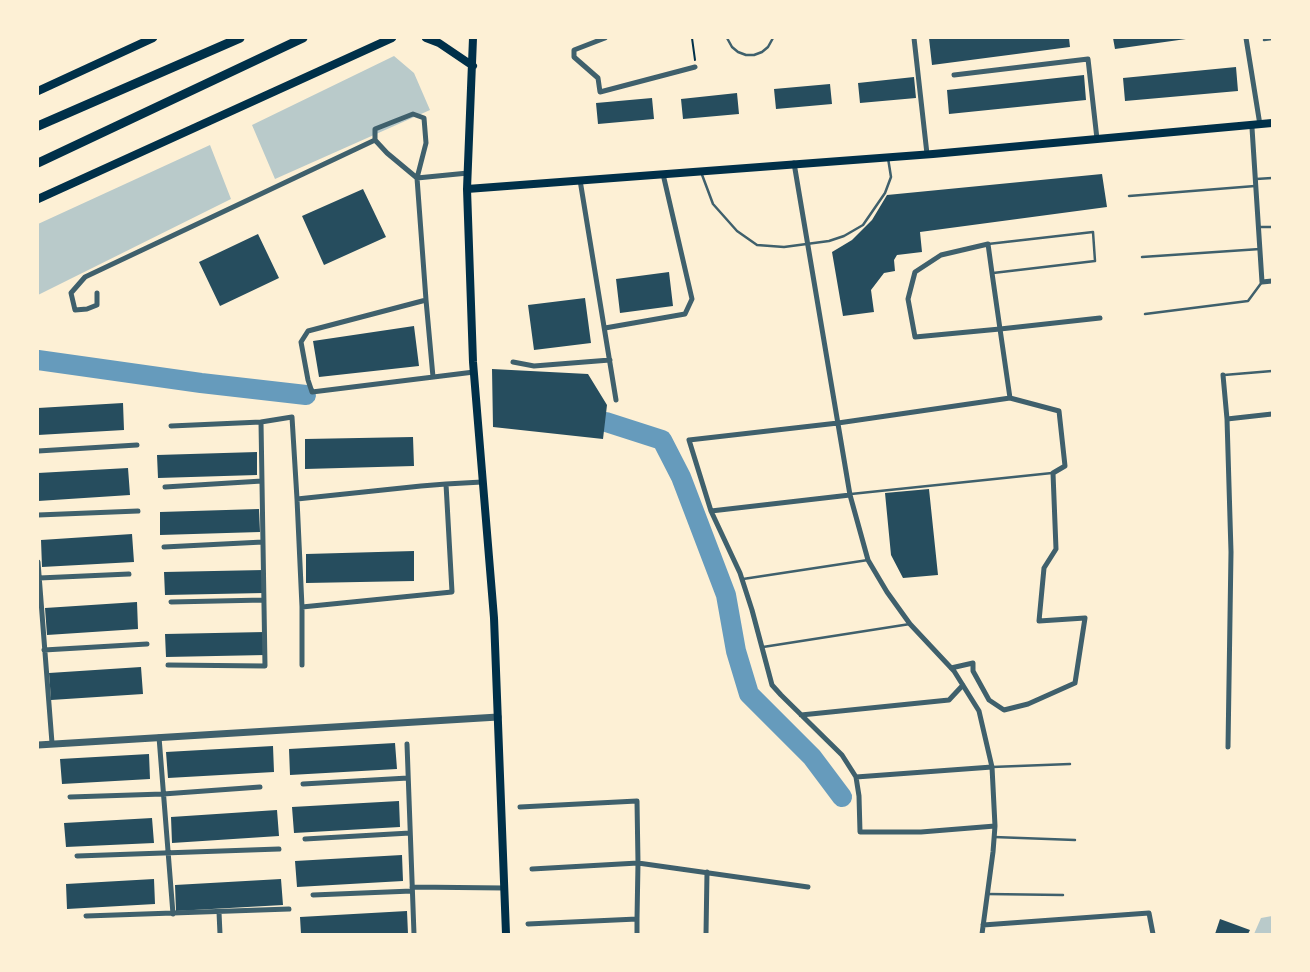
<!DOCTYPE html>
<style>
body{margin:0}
#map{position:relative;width:1310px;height:972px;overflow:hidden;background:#fdf0d5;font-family:Helvetica,sans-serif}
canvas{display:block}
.frame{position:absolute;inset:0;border:39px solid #fdf0d5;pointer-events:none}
</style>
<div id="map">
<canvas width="1310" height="972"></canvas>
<div class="frame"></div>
</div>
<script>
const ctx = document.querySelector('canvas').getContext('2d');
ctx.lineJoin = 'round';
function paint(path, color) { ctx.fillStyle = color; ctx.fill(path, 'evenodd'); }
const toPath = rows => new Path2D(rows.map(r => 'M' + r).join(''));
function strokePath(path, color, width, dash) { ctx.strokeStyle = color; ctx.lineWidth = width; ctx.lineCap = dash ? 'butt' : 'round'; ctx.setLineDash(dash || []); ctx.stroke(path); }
paint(toPath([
 [394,56,414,73,430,110,275,179,252,125],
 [210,145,231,199,38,295,38,224],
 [1272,916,1272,934,1254,934,1261,918]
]), '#b9caca');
strokePath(toPath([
 [38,360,201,383,306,395],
 [606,422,662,440,681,477,726,595,736,651,749,694,812,757,842,797]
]), '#669bbc', 20);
paint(toPath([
 [929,38,1069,38,1070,47,932,65],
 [1113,38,1186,38,1186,39,1115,49],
 [1236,67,1238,91,1125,101,1123,78],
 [1084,75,1086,100,949,114,947,90],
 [914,77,916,98,860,103,858,83],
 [830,84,832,104,776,109,774,89],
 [737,93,739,114,683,119,681,99],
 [652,98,654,119,598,124,596,103],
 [1102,174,1107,207,920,232,922,252,897,255,894,260,895,271,884,273,871,290,874,312,843,316,832,252,852,240,872,220,887,195],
 [363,189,386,237,324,265,302,216],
 [258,234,279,278,220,306,199,262],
 [669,272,673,306,620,313,616,279],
 [585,298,591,343,534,350,528,305],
 [414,326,419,366,319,377,313,341],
 [492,369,588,374,607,405,603,439,493,427],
 [123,403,124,430,38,435,38,408],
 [413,437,414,466,305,469,305,439],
 [257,452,257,475,158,478,157,455],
 [128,468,130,495,38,501,38,473],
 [929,489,938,575,903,578,891,555,885,493],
 [259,509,260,532,160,535,160,512],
 [132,534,134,562,42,567,41,540],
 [414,551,414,581,306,583,306,554],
 [264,570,264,593,165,595,164,572],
 [137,602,138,629,47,635,45,608],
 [265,632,266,655,166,657,165,634],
 [141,667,143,694,51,700,49,673],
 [395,743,397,769,290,775,289,749],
 [273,746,274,772,168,778,166,752],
 [149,754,150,779,62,784,60,759],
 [399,801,400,827,294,833,292,807],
 [277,810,279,836,172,843,171,817],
 [152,818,154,843,66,847,64,823],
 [402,855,403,881,297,887,295,861],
 [154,879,155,904,67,909,66,884],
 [281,879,283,905,176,911,175,885],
 [407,911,408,934,301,934,300,917],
 [1220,919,1250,930,1248,934,1215,934]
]), '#264d5e');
strokePath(toPath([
 [692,38,695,60]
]), '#003049', 2);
strokePath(toPath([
 [727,38,732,47,738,52,746,55,754,55,762,52,768,47,773,38],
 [1264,40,1272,39],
 [701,172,713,204,737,231,757,245,784,247,829,241,844,236,863,225,885,193,891,177,888,158],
 [1256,179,1272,178],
 [1129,196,1255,186],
 [1260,227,1272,227],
 [988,244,1093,232,1095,261,993,273],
 [1142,257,1260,249],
 [1145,314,1248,301,1262,282],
 [1224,375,1272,371],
 [851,494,1052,473],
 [743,579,868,560],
 [763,647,910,624],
 [992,767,1070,764],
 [994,837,1075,840],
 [987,894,1063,895]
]), '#3f606c', 2.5);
strokePath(toPath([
 [605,38,574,50,574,57,598,78,600,92,695,67],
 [914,38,927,154],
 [1246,38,1260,125],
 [954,75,1088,59,1097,139],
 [1252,128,1262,282,1272,281],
 [794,163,850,495,868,560,887,592,910,624,954,671,979,711,992,767,995,826,993,852,982,934],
 [468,173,417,178,426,143,424,118,413,114,375,129,375,140,387,153,417,178,426,300,308,331,301,342,308,380,312,392,474,372],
 [580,180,616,400],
 [97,293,97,305,87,309,75,310,71,293,85,277,375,140],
 [426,300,433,377],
 [605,328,685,314,692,299,663,174],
 [513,362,534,366,610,360],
 [1223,375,1227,419,1231,552,1228,747],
 [1227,419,1272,414],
 [171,426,261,422],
 [38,451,137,445],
 [446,484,452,592,302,607,297,499,421,486,446,484,482,482],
 [165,487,262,481],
 [850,495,711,511,740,573,752,610,772,685,781,695,842,755,856,777,859,796,860,832,921,832,995,826],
 [711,511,689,440,838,423,1010,398,1000,329,992,273,988,244,941,255,915,272,908,299,915,337,1000,329,1100,318],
 [38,515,138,511],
 [164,547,263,542],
 [38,562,52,743],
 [39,578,129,574],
 [171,602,264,600],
 [44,650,147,644],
 [168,665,265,666,261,422,292,417,297,499],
 [302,665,302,607],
 [951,668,973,663,973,671,989,700,1004,710,1028,704,1075,683,1085,618,1039,621,1044,568,1056,549,1053,473,1065,466,1059,411,1010,398],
 [801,715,949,700,963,685],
 [159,737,173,914],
 [407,744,414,934],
 [856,777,992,767],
 [303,784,408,778],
 [70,797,163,794,260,787],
 [520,807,637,801,638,863,808,887],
 [305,839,410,833],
 [77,856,279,849],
 [532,869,638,863,637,919],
 [412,887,504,888],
 [313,895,412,891],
 [219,912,220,934],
 [86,916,289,909],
 [528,924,637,919,637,934],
 [983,925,1149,913,1153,934],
 [706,934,707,872]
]), '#3f606c', 5);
strokePath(toPath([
 [38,745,498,717]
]), '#3f606c', 7);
strokePath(toPath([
 [426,38,439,43,473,66],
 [473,38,467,189,473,362,494,618,506,934],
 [38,91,153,38],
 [467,189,933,154,1272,123],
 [38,199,392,38]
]), '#003049', 8);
strokePath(toPath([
 [38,126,240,38],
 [38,163,303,38]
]), '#003049', 9);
</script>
